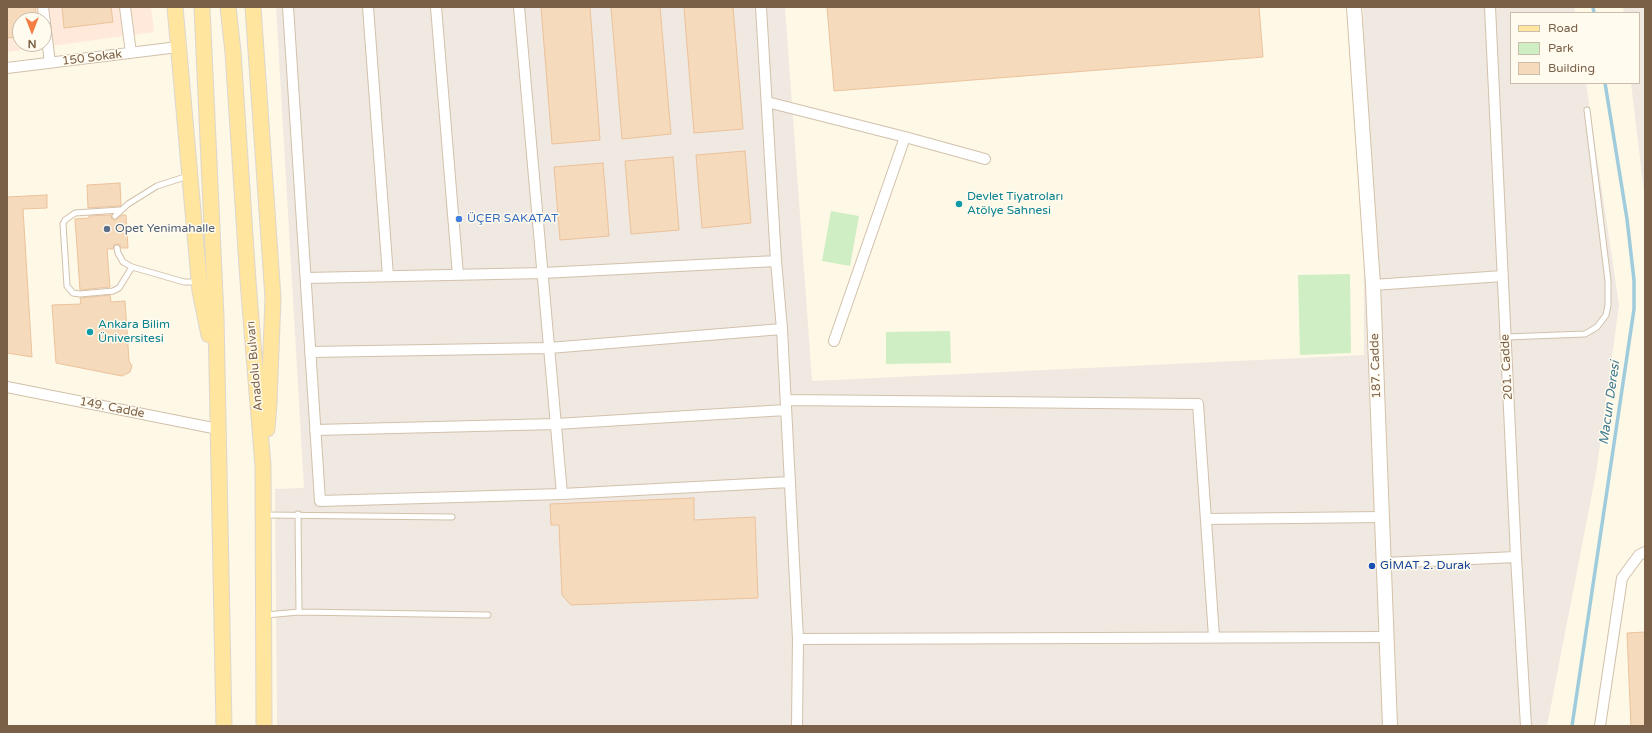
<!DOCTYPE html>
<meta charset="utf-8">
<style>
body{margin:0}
#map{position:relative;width:1652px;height:733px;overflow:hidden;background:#fef8e7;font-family:"Varela Round",sans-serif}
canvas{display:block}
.frame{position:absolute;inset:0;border:8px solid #7b6048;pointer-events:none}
.legend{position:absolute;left:1510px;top:12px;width:130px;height:72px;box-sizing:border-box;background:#fffbef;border:1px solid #cabdac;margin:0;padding:5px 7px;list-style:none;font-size:12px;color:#7b6048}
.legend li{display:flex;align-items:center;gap:8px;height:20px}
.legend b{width:20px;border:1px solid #cabdac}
.north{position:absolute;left:12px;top:12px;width:40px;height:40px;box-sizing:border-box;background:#fffbef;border:1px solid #cabdac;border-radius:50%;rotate:180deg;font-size:11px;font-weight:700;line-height:16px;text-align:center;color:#7b6048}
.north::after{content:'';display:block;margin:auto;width:14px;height:18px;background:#f37d42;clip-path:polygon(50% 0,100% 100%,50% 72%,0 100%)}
</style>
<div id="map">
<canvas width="1652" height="733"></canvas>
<div class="frame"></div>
<ul class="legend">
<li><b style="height:5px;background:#ffe59d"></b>Road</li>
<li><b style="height:11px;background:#d0eec3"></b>Park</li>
<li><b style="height:11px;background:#f6dabc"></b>Building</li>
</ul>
<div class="north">N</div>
</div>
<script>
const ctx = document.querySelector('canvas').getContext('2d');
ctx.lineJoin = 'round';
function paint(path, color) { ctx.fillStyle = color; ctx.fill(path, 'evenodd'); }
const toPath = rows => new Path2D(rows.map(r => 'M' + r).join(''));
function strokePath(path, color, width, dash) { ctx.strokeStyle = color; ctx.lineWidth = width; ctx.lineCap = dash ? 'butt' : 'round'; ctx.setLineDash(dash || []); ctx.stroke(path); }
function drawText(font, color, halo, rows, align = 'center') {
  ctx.font = font + ' "Varela Round",sans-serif'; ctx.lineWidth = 3; ctx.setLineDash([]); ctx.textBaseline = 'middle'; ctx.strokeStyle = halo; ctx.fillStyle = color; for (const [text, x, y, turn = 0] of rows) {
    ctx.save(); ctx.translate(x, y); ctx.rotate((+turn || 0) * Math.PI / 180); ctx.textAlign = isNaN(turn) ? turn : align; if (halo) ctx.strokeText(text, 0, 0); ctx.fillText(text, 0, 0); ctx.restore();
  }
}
paint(toPath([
 [7,7,151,7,154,32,7,52],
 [20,20,44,20,44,44,20,44]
]), '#ffe9da');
paint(toPath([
 [276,7,785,7,812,381,1364,355,1363,7,1574,7,1575,13,1511,13,1511,83,1586,83,1619,305,1596,473,1547,726,277,726,275,489,304,488],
 [1623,7,1645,7,1645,201,1631,83,1639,83,1639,13,1624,13]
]), '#efe9e1');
paint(toPath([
 [831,211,859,216,850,266,822,261],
 [1350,274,1351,353,1300,355,1298,275],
 [950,331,951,363,886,364,886,332]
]), '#d0eec3');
strokePath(toPath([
 [1593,7,1594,13],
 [1572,726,1634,309,1634,280,1627,219,1605,83]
]), '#9eccdd', 3.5);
const building = toPath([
 [7,7,35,7,37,20,20,20,20,37,7,38,7,7],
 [62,7,111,7,113,22,64,28,62,7],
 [541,7,590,7,600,140,552,144,541,7],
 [611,7,660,7,671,134,622,139,611,7],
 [684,7,733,7,743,129,694,133,684,7],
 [827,7,1259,7,1263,57,834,91,827,7],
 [745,151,751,223,702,228,696,155,745,151],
 [673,157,679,230,631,234,625,161,673,157],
 [603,163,609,236,560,240,554,167,603,163],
 [120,183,121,205,120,206,88,208,87,185,120,183],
 [47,195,47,208,23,209,32,357,7,353,7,197,47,195],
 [111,215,112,219,115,220,122,215,126,215,128,248,121,248,120,245,117,244,114,245,113,249,107,249,110,287,80,290,75,219,89,218,89,216,111,215],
 [110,295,111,302,125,301,129,361,132,366,130,372,122,376,56,363,52,305,81,304,80,298,110,295],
 [694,498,694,520,755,517,758,598,571,605,562,595,559,525,551,525,550,504,694,498],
 [1645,632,1645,726,1631,726,1627,633,1645,632]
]);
paint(building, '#f6dabc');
strokePath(building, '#ebc29b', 1);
const lane = toPath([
 [120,210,75,213,65,220,63,224,67,286,73,293,80,294,113,291,119,288,132,267],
 [115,216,128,204,157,186,188,176],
 [117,248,118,253,123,262,132,267,184,282,197,282],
 [1506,337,1585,334,1597,327,1606,315,1608,305,1608,281,1587,110],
 [298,514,299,612],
 [266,515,452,517],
 [266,615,299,612,488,615]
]);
const street = toPath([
 [43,7,50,63],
 [125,7,131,53],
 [288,7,320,501,562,494,790,482],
 [368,7,388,276],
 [436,7,458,275],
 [519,7,562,494],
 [761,7,776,261,782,329,798,639,797,726],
 [1490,7,1516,557,1526,726],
 [7,68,178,47],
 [767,102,905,137,985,159],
 [306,278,543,273,776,261],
 [1373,285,1503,276],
 [834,341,905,137],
 [310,352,549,348,782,329],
 [7,387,218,429],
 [786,400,1198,404,1214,637],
 [315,430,556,424,786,410],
 [1206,519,1382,517],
 [1384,563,1516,557],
 [798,639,1387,637],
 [1600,726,1622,578,1639,555,1645,552]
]);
const secondary = toPath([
 [1354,7,1373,285,1390,726]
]);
const primary = toPath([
 [175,7,200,291,209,335],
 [202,7,216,317,224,726],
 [228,7,233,52,248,281,263,466,264,726],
 [253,7,273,298,269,403,267,429]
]);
strokePath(lane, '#d2c1ab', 7);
strokePath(street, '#d2c1ab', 12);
strokePath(secondary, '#d5c2a8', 16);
strokePath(primary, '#ddd6cf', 17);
strokePath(lane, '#fff', 5);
strokePath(street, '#fff', 10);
strokePath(secondary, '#fff', 14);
strokePath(primary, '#ffe59d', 15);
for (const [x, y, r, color] of [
 [959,204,4,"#0f9aa8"],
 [459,219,4,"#3f7fe0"],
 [107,229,4,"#5c6f8a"],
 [90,332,4,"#0f9aa8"],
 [1372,566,4,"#1a4fb4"]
]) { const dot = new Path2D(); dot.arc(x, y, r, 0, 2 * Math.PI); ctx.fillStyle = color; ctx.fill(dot); strokePath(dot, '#fffbef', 1.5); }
drawText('12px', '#7b6048', '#fffbef', [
 ["150 Sokak",92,58,-7],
 ["Anadolu Bulvarı",255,366,-95],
 ["187. Cadde",1376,366,-92],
 ["201. Cadde",1507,367,-93],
 ["149. Cadde",112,408,11]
]);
drawText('12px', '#0d838f', '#fffbef', [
 ["Devlet Tiyatroları",967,197],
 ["Atölye Sahnesi",967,211],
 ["Ankara Bilim",98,325],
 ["Üniversitesi",98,339]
], 'left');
drawText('12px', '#366cbe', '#fffbef', [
 ["ÜÇER SAKATAT",467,219]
], 'left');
drawText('12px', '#4e5e75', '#fffbef', [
 ["Opet Yenimahalle",115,229]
], 'left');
drawText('12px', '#164399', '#fffbef', [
 ["GİMAT 2. Durak",1380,566]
], 'left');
drawText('italic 13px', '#3f7a90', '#fffbef', [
 ["Macun Deresi",1610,403,-82]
]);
</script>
